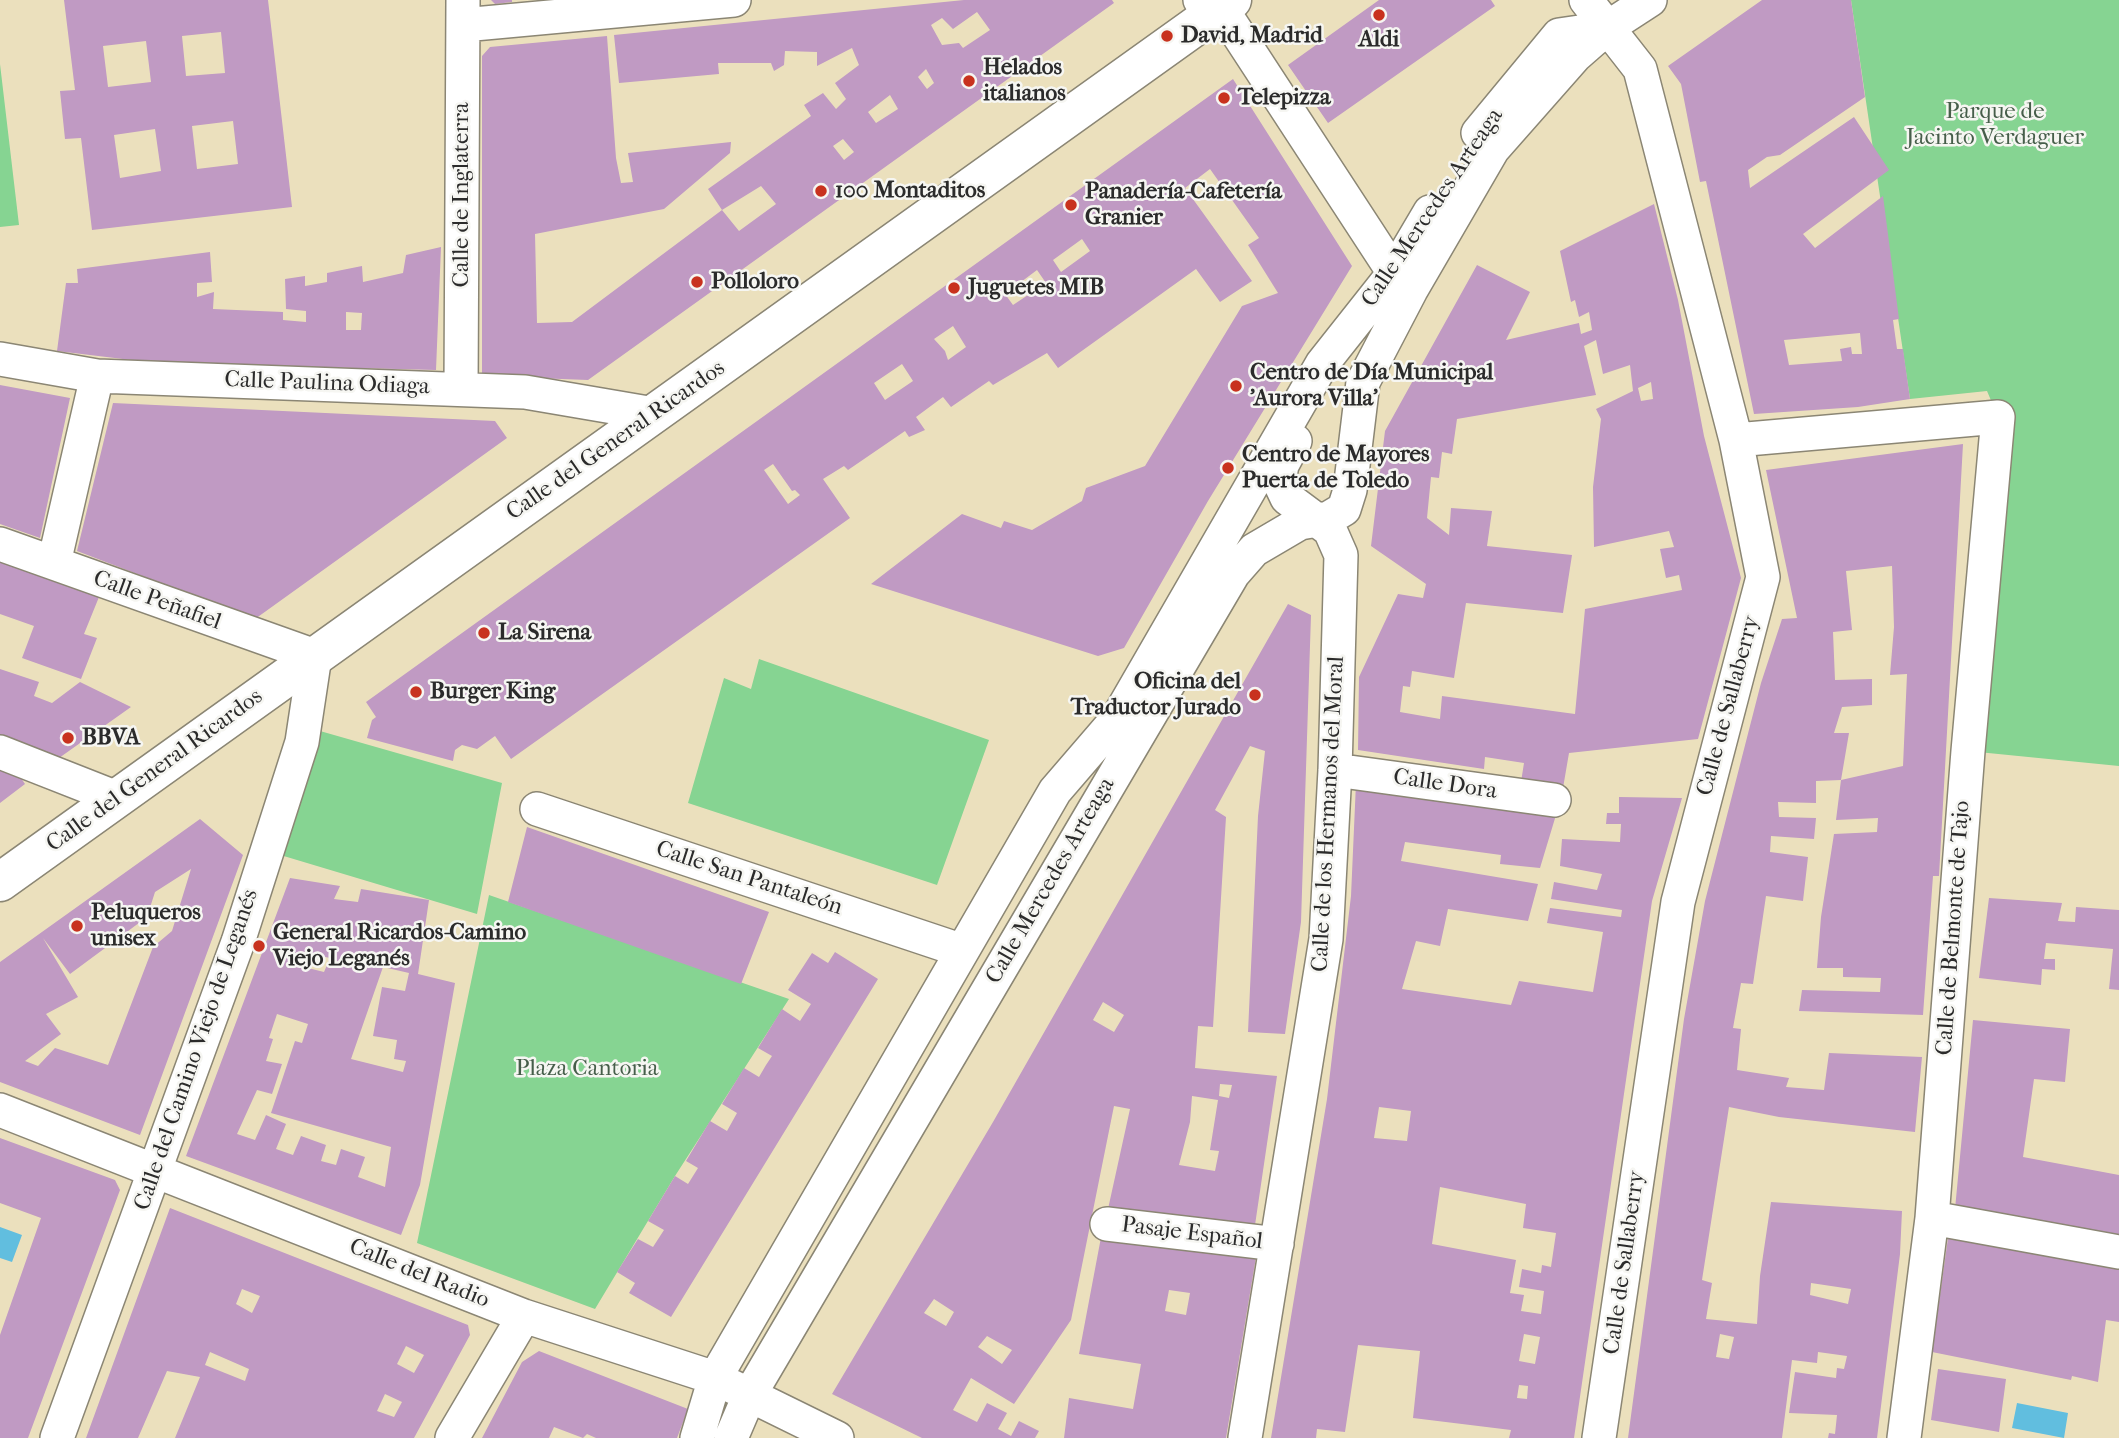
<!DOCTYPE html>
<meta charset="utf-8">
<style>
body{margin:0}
canvas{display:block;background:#ebe0bd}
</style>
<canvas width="2119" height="1438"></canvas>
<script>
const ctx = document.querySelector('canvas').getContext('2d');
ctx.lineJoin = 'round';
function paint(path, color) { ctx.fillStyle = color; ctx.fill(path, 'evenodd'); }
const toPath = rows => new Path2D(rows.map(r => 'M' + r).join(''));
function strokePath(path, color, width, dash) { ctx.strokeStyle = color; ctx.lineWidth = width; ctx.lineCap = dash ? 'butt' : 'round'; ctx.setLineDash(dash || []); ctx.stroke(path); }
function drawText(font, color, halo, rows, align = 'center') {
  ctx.font = font + ' "IM FELL French Canon",serif'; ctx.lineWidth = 5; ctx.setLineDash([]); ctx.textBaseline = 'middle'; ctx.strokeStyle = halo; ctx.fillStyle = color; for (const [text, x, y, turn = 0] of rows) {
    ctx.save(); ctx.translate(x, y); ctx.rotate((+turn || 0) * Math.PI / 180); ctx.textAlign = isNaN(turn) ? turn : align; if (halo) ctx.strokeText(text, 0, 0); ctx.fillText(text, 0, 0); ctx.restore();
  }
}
paint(toPath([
 [1851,0,2119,0,2119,766,1968,751,1998,417,1987,391,1910,399],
 [0,64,19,225,0,227],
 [759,659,989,740,937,885,688,803,724,678,751,689],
 [320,731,502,783,477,914,277,854],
 [489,895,789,999,675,1176,595,1309,417,1243]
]), '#86d492');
paint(toPath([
 [0,1227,22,1235,12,1262,0,1258],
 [2017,1403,2068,1413,2064,1438,2012,1428]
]), '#61bedf');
paint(toPath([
 [64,0,268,0,292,207,92,230,81,138,65,139,60,91,75,90],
 [221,32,225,73,186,76,182,36],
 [146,41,151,82,108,87,103,46],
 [233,121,238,164,197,169,192,126],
 [155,129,161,171,120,178,114,135],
 [491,0,512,0,512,2,495,4],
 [964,0,1112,0,1114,3,588,380,482,376,482,56,490,47,607,36,616,158,621,183,633,182,628,153,731,142,730,153,664,209,535,234,537,323,572,322,722,210,739,231,776,204,761,186,722,210,708,189,811,116,804,105,823,93,836,109,846,99,835,83,859,65,852,48,817,66,817,52,785,51,784,65,774,71,771,63,718,63,719,74,619,83,614,35],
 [977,12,990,30,963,48,959,43,942,45,931,25,942,18,953,29],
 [926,69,934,83,927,89,918,77],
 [890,95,898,109,876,123,868,112],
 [843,139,854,152,844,160,833,146],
 [1379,0,1491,0,1495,6,1328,123,1288,65],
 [1762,0,1851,0,1865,97,1780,155,1767,157,1748,170,1750,188,1854,117,1889,170,1803,234,1815,248,1883,196,1899,319,1893,320,1897,349,1903,349,1910,399,1858,407,1754,414,1706,181,1700,182,1681,84,1668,66],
 [1860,333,1862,354,1852,354,1851,347,1840,349,1842,361,1789,365,1784,340],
 [1233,79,1352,266,1208,501,1124,648,1098,656,871,584,962,514,1001,528,1004,521,1032,530,1082,501,1086,488,1145,466,1242,306,1278,293,1248,245,1259,238,1210,169,1185,188,1252,281,1220,302,1196,269,1058,368,1047,353,993,385,989,381,951,407,943,397,916,417,925,430,909,437,905,431,848,470,844,466,823,479,850,518,511,759,495,736,477,749,462,745,455,750,453,761,367,738,372,720,376,717,366,702],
 [1082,239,1090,251,1061,272,1053,260],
 [1037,270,1046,283,1013,305,1005,294],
 [953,326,966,347,948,360,945,351,934,339],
 [902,364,913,381,885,400,874,383],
 [773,464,792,491,795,490,800,495,788,504,764,470],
 [1654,204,1678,300,1704,436,1741,578,1698,739,1569,753,1563,788,1521,782,1524,763,1485,757,1484,769,1358,750,1359,677,1398,594,1423,598,1426,584,1371,546,1385,431,1477,265,1530,292,1506,340,1579,323,1581,334,1592,330,1589,312,1579,317,1575,300,1571,302,1560,251],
 [1596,340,1603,374,1630,365,1633,391,1596,409,1601,419,1593,487,1594,547,1669,531,1674,547,1660,549,1666,578,1679,575,1682,590,1585,609,1575,714,1442,696,1440,719,1400,712,1403,686,1410,687,1412,671,1454,678,1466,603,1563,613,1572,555,1487,546,1492,511,1451,508,1449,535,1427,518,1431,477,1439,478,1442,452,1452,454,1457,419,1596,395,1584,346],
 [1651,382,1653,399,1641,401,1638,388],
 [441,247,436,370,156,363,57,351,66,283,78,283,77,269,210,252,212,282,197,283,197,297,214,292,213,309,283,312,283,320,306,322,306,311,286,309,285,279,305,276,305,286,327,282,327,273,362,266,363,282,403,273,406,255],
 [346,312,362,313,361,330,346,330],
 [0,385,70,398,40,538,0,524],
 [113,403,495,421,507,438,255,619,77,551],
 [1963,444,1939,876,1933,876,1923,1015,1799,1011,1802,990,1880,992,1881,978,1843,977,1843,968,1817,968,1821,917,1834,834,1877,832,1878,818,1836,820,1841,780,1816,781,1816,803,1778,802,1779,817,1816,818,1814,839,1771,836,1770,852,1808,857,1803,901,1766,896,1753,984,1741,983,1733,1028,1741,1029,1737,1070,1789,1078,1786,1087,1824,1090,1829,1053,1922,1057,1915,1132,1779,1117,1729,1107,1702,1280,1712,1283,1706,1319,1757,1324,1760,1276,1771,1202,1902,1211,1900,1254,1877,1438,1828,1438,1829,1433,1835,1434,1837,1415,1789,1413,1795,1372,1836,1378,1837,1368,1844,1369,1847,1356,1818,1352,1817,1363,1792,1360,1782,1438,1628,1438,1684,1019,1705,901,1761,683,1782,619,1797,618,1766,470],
 [1892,566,1894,627,1890,675,1907,674,1903,766,1841,780,1849,733,1834,733,1842,707,1872,705,1872,679,1835,680,1833,632,1852,630,1846,571],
 [1811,1283,1851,1289,1848,1304,1810,1295],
 [1720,1334,1734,1337,1729,1359,1716,1357],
 [0,561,99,597,84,634,97,638,81,679,22,658,34,626,0,614],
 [1288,604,1311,615,1301,922,1285,1034,1248,1032,1258,816,1265,751,1250,746,1215,810,1226,817,1213,1027,1198,1026,1195,1068,1277,1076,1255,1225,1108,1209,1130,1109,1114,1106,1071,1320,1014,1404,971,1378,953,1410,977,1422,987,1403,1007,1413,998,1429,1011,1436,1019,1421,1039,1431,1035,1438,922,1438,832,1394,993,1122],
 [1103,1002,1124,1015,1114,1032,1093,1020],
 [1220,1084,1232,1085,1229,1098,1219,1096],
 [1192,1096,1218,1100,1210,1150,1219,1151,1215,1171,1179,1165,1190,1122],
 [934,1299,954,1312,946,1326,924,1313],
 [987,1336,1012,1350,1002,1364,978,1347],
 [0,669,39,682,34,696,52,703,80,682,131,707,59,758,0,736],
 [0,766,17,772,25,784,0,803],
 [1356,783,1556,815,1540,868,1500,864,1501,855,1405,842,1401,861,1538,884,1528,921,1448,909,1440,946,1416,941,1402,989,1511,1005,1519,981,1593,992,1603,932,1547,923,1550,908,1621,917,1622,910,1551,899,1554,882,1597,890,1602,874,1560,866,1562,839,1620,842,1621,824,1606,824,1607,813,1619,813,1619,797,1682,798,1652,901,1574,1438,1509,1438,1511,1430,1413,1418,1420,1351,1358,1345,1345,1432,1317,1429,1316,1438,1271,1438,1327,1099,1351,896],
 [1379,1107,1411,1111,1407,1141,1374,1138],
 [1440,1187,1526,1204,1523,1228,1556,1233,1551,1267,1542,1265,1541,1273,1522,1269,1519,1287,1544,1291,1541,1314,1521,1311,1524,1295,1510,1293,1516,1260,1432,1244],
 [1524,1334,1540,1337,1535,1364,1519,1361],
 [1519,1385,1528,1386,1527,1399,1517,1398],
 [200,819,243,855,140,1135,0,1082,0,962],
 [191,869,172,931,153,947,108,1065,55,1048,38,1066,25,1061,61,1034,46,1014,78,997,43,938,70,974,147,917,155,892],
 [527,827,769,912,741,984,508,902],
 [290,878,340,886,334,899,358,902,361,889,429,900,418,974,455,983,420,1185,401,1235,186,1156],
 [301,952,330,958,324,972,296,965],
 [383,967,409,973,405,991,382,987,373,1036,397,1040,394,1059,406,1061,403,1072,351,1059],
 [277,1014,308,1024,302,1043,295,1041,271,1113,391,1147,385,1187,358,1177,365,1157,341,1149,336,1165,321,1161,326,1145,301,1136,293,1155,276,1149,286,1124,266,1115,255,1140,237,1134,257,1090,272,1094,282,1064,266,1061,273,1039,269,1038],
 [1989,898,2062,903,2058,921,2075,922,2076,907,2119,910,2119,990,2109,989,2113,949,2046,943,2044,959,2055,959,2055,970,2042,969,2041,985,1979,978],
 [835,952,878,979,671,1317,629,1293,635,1283,617,1272,638,1239,653,1247,664,1230,648,1221,675,1176,688,1184,698,1168,686,1161,710,1121,727,1131,737,1113,722,1104,744,1068,759,1077,766,1065,772,1056,758,1048,782,1009,800,1021,811,1004,788,990,812,953,828,963],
 [1973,1020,2070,1029,2065,1082,2034,1079,2023,1157,2119,1175,2119,1237,1955,1209],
 [0,1138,115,1180,120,1190,28,1438,0,1438,0,1335,41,1218,0,1203],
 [170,1208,468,1325,470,1335,414,1438,175,1438,200,1377,167,1371,138,1438,86,1438],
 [242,1289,260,1296,252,1313,236,1304],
 [406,1346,424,1355,414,1373,397,1364],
 [210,1352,249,1369,245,1381,205,1365],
 [385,1394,402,1402,394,1417,377,1411],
 [1102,1232,1257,1251,1226,1438,1064,1438,1069,1398,1133,1409,1141,1364,1079,1354],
 [1169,1290,1190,1293,1186,1315,1165,1311],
 [1948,1238,2119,1266,2119,1322,2106,1320,2098,1382,2072,1376,2071,1380,1932,1352],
 [539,1351,688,1409,677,1438,596,1438,587,1434,583,1438,554,1427,549,1438,482,1438,522,1362],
 [1938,1369,2006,1379,1999,1432,1931,1420]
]), '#c09ac3');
const minor = toPath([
 [1200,0,1221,8,1394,273],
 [1586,0,1640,69,1736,440,1763,577,1678,902,1599,1438],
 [463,25,734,0],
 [1478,133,1559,35,1607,28],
 [0,359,97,376,525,392,654,414],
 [461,389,463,0],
 [1736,440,1998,417,1968,751,1932,1218,1904,1438],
 [0,544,315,656,302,742,238,942,57,1438],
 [54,563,97,376],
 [0,752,117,798],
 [1335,770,1554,800],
 [537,809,960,950],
 [0,1110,524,1316,715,1378,837,1438],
 [1932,1218,2119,1252],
 [1107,1224,1277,1244],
 [452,1438,524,1316],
 [697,1438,715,1378,1055,791,1117,719,1322,364,1394,273,1430,212],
 [731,1438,749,1396,1233,574,1254,550,1300,523,1329,518,1344,509,1350,490,1363,382,1411,290,1493,149,1575,56,1607,28,1650,0],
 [1245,1438,1326,939,1335,770,1341,555,1330,530,1287,498,1279,481,1282,465,1295,441]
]);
const major = toPath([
 [0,882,1232,0]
]);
strokePath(minor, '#8b8674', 36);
strokePath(major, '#8b8674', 41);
strokePath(minor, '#fff', 33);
strokePath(major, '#fff', 38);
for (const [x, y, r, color] of [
 [1379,15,7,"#c8321e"],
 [1167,36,7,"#c8321e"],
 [969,81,7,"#c8321e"],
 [1224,98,7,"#c8321e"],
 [821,191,7,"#c8321e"],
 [1071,205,7,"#c8321e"],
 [697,282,7,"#c8321e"],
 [954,288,7,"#c8321e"],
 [1236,386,7,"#c8321e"],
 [1228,468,7,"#c8321e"],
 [484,633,7,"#c8321e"],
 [416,692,7,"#c8321e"],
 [1255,695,7,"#c8321e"],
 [68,738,7,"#c8321e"],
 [77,926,7,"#c8321e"],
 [259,946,7,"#c8321e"]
]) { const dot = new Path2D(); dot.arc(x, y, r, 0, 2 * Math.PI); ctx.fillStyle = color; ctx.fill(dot); strokePath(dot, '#f6f6f2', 2.5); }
drawText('bold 23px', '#2b2b2b', '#f6f6f2', [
 ["David, Madrid",1181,36],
 ["Aldi",1379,40,"center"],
 ["Helados",983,68],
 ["italianos",983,94],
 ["Telepizza",1238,98],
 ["100 Montaditos",835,191],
 ["Panadería-Cafetería",1085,192],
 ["Granier",1085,218],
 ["Polloloro",711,282],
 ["Juguetes MIB",968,288],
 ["Centro de Día Municipal",1250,373],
 ["'Aurora Villa'",1250,399],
 ["Centro de Mayores",1242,455],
 ["Puerta de Toledo",1242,481],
 ["La Sirena",498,633],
 ["Oficina del",1241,682,"right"],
 ["Traductor Jurado",1241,708,"right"],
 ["Burger King",430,692],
 ["BBVA",82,738],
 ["Peluqueros",91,913],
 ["unisex",91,939],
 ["General Ricardos-Camino",273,933],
 ["Viejo Leganés",273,959]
], 'left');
drawText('23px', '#465e4a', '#f6f6f2', [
 ["Parque de",1995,112],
 ["Jacinto Verdaguer",1995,138],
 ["Plaza Cantoria",587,1069]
]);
drawText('23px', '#2b2b2b', '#f6f6f2', [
 ["Calle de Inglaterra",462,195,-90],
 ["Calle Mercedes Arteaga",1433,208,-56],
 ["Calle Paulina Odiaga",327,384,2],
 ["Calle del General Ricardos",616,441,-35],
 ["Calle Peñafiel",157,601,20],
 ["Calle de Sallaberry",1729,706,-75],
 ["Calle del General Ricardos",155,771,-36],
 ["Calle Dora",1445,785,8],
 ["Calle de los Hermanos del Moral",1329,814,-87],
 ["Calle San Pantaleón",749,879,18],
 ["Calle Mercedes Arteaga",1051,881,-60],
 ["Calle de Belmonte de Tajo",1954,928,-86],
 ["Calle del Camino Viejo de Leganés",197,1050,-71],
 ["Pasaje Español",1192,1234,7],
 ["Calle de Sallaberry",1625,1263,-82],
 ["Calle del Radio",419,1274,22]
]);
</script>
